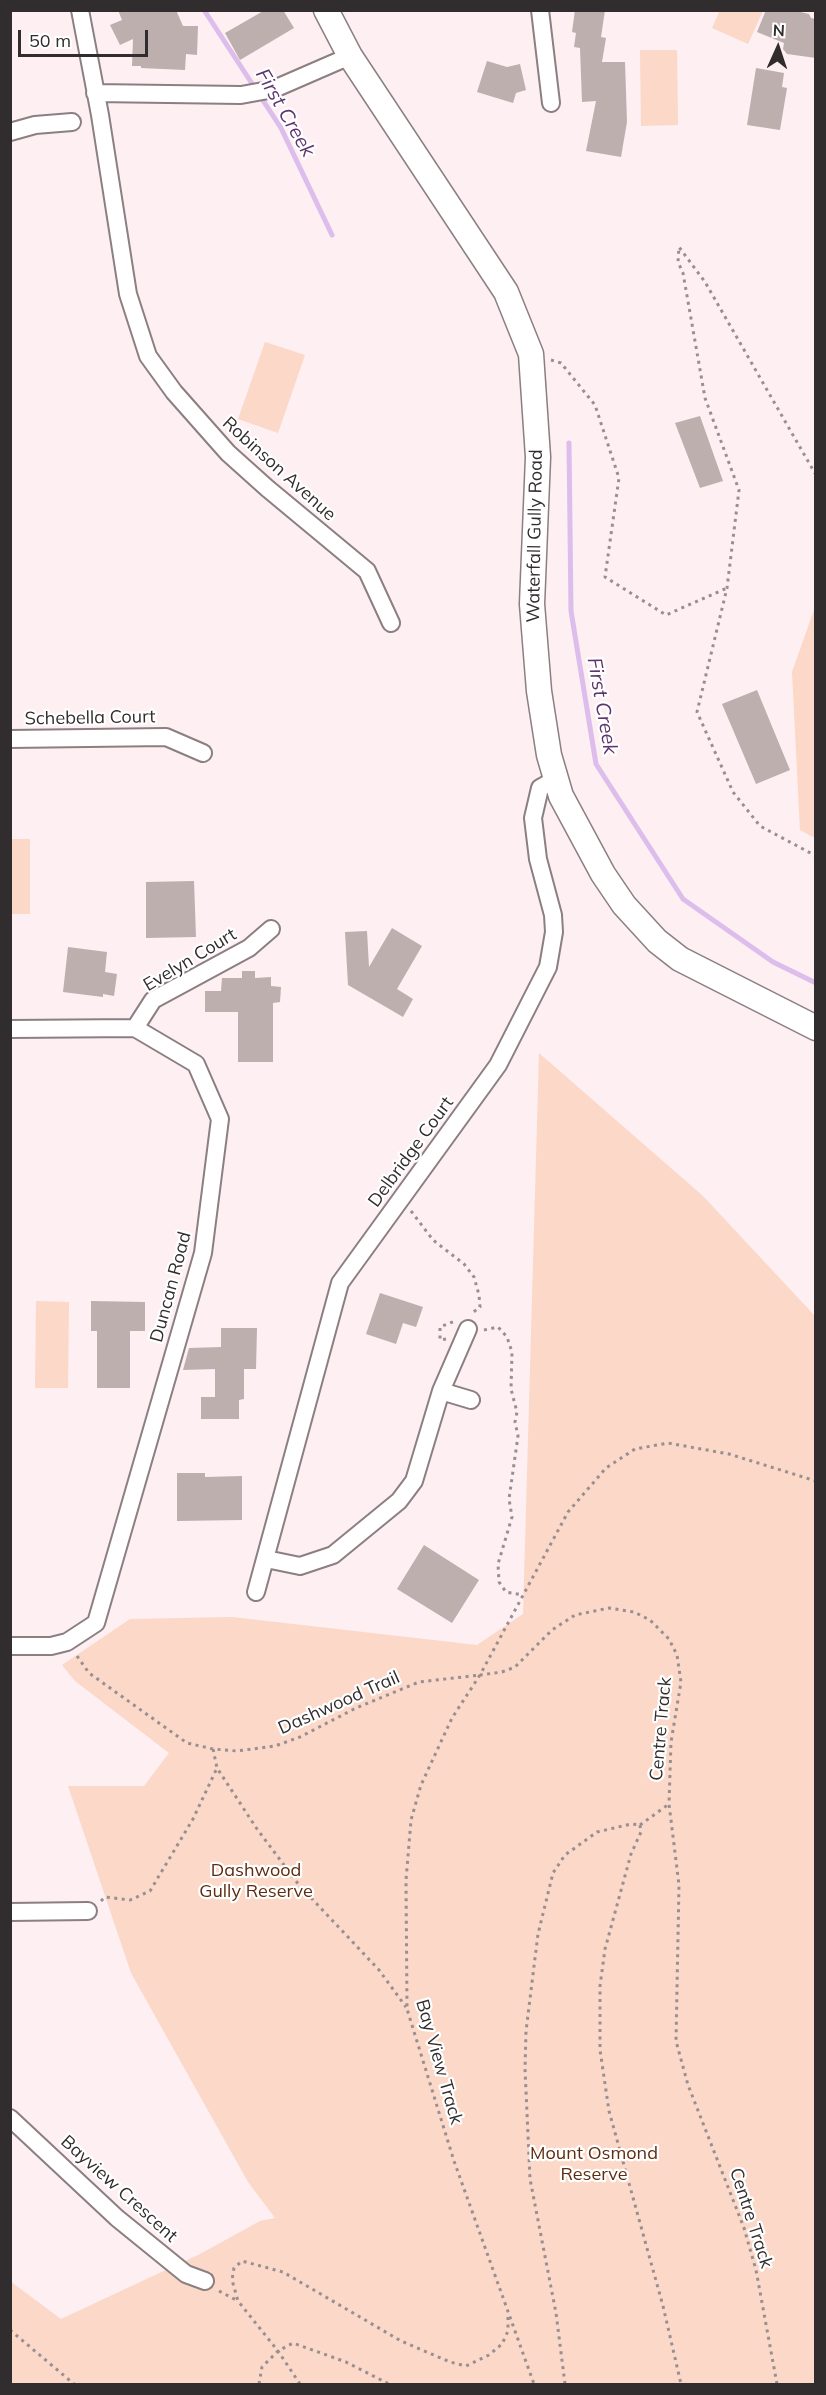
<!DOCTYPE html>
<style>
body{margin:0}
#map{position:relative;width:826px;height:2395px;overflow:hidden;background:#fdeff2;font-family:Mulish,sans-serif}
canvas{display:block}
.frame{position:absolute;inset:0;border:12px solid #312c2d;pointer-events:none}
.north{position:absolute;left:748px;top:18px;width:60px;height:60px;-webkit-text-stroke:4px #fff;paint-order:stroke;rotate:3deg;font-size:16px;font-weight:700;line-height:24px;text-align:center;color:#312c2d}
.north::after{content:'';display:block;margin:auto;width:21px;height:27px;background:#312c2d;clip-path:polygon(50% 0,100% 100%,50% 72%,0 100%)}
.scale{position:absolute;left:18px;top:30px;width:130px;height:27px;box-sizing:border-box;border:3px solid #312c2d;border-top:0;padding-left:8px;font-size:18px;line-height:21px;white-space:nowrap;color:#312c2d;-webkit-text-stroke:4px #fff;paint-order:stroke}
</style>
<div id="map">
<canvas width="826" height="2395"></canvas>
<div class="frame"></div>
<div class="north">N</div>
<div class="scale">50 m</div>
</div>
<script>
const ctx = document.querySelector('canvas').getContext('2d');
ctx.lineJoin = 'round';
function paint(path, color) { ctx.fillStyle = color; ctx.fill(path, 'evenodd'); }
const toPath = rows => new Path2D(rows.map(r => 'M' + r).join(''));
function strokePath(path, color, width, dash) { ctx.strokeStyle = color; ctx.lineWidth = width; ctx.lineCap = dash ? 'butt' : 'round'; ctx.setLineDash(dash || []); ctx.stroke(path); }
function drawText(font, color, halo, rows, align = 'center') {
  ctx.font = font + ' Mulish,sans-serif'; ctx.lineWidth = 4.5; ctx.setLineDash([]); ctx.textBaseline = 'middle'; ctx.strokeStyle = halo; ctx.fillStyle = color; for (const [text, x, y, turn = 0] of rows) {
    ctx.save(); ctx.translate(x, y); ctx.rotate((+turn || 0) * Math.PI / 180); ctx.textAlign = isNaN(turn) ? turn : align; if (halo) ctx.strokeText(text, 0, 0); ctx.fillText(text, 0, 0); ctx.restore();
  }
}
paint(toPath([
 [720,10,763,11,748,44,712,28],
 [640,50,677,50,678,125,641,126],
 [265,342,305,355,278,433,238,419],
 [815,607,816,838,815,838,800,830,792,672],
 [10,839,30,839,30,914,11,914],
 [539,1053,703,1196,815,1316,815,2384,11,2384,10,2281,61,2319,200,2254,260,2221,275,2218,248,2182,131,1973,68,1786,144,1786,169,1753,75,1681,62,1665,130,1619,232,1617,477,1645,523,1614],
 [36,1301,69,1302,68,1388,35,1388]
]), '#fbd8c7');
strokePath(toPath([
 [204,10,281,128,332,235],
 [569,443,571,611,596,764,683,899,773,962,816,983]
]), '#ddbdeb', 5);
paint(toPath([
 [118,10,176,10,183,26,198,26,197,55,186,54,185,70,141,68,141,66,132,66,133,39,120,45,110,25,122,20],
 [265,10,283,10,294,28,240,60,225,33],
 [575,10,605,10,601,37,606,38,602,62,625,62,627,122,621,157,586,151,596,101,582,102,580,48,574,47,576,33,572,32],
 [766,10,792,10,809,14,811,18,816,19,816,58,787,54,783,49,784,43,757,32],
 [487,61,507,67,520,64,526,90,516,93,513,103,477,92],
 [756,68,784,73,782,87,787,88,780,130,747,125],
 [700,416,723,481,700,488,675,423],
 [757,690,790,770,756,784,722,704],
 [194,881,196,937,146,938,146,882],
 [392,928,422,946,397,989,413,999,403,1017,348,985,345,932,367,931,369,967],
 [68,947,107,952,105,972,117,974,114,996,103,994,103,997,63,992],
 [242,971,255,971,255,978,271,977,271,986,281,987,280,1002,273,1003,273,1062,238,1062,238,1012,205,1012,205,991,221,991,222,978,242,978],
 [380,1293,423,1307,416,1327,403,1323,396,1344,366,1334],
 [91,1301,145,1302,145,1331,130,1331,130,1388,97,1388,97,1331,91,1331],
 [221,1328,257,1328,256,1369,244,1369,244,1399,239,1400,239,1419,201,1419,201,1397,215,1397,215,1369,183,1370,189,1348,221,1347],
 [177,1473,205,1473,205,1477,242,1476,242,1520,177,1521],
 [424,1545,479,1580,452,1623,397,1589]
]), '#bcafae');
const street = toPath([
 [80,10,100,115,128,294,148,356,174,392,228,453,267,488,367,571,391,623],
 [540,10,551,103],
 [95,93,241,95,274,89,350,56],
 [10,132,35,125,72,122],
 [10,739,166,737,203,753],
 [135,1028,153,1000,249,948,271,929],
 [10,1029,135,1028,196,1064,220,1119,203,1253,96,1623,67,1642,51,1646,10,1646],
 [441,1391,471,1400],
 [266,1559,300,1566,333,1555,399,1501,414,1481,441,1391,468,1329],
 [256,1592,340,1283,498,1065,548,967,554,932,553,915,538,859,533,818,540,788,556,779],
 [10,1912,88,1911],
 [10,2118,117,2218,186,2274,205,2281]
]);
const secondary = toPath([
 [326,10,350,56,506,292,531,354,538,457,532,604,539,691,549,755,561,796,603,874,624,905,657,941,680,959,816,1028]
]);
strokePath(street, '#8b7f82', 20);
strokePath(secondary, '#8b7f82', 27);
strokePath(toPath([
 [551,360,561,363,595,405,619,478,605,577,666,615,727,588],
 [816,475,705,282,679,247,678,262,683,273,705,398,739,490,727,588,697,712,733,792,760,826,816,856],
 [411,1211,433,1240,464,1264,474,1277,479,1295,480,1307,471,1314],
 [484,1330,498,1327,507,1337,512,1352,511,1389,517,1412,515,1422,518,1436,509,1499,512,1517,498,1564,499,1582,506,1592,523,1595],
 [446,1339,440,1340,440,1327,455,1321],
 [77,1656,89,1673,187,1743,213,1749,237,1751,275,1746,300,1737,356,1708,419,1682,480,1675],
 [480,1675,452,1718,421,1785,411,1820,406,1880,407,2009,454,2161,534,2384],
 [213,1749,217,1768,257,1829,299,1885,379,1970,406,2007],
 [640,1825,641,1832,631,1854,605,1949,600,1986,600,2050,609,2111,663,2306,681,2384],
 [640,1825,669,1804],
 [101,1901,105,1897,130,1900,150,1891,193,1819,217,1768],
 [219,2291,238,2301],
 [10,2330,74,2384],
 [259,2384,262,2367,278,2351,293,2343,346,2362,389,2384],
 [300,2384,278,2351,238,2301,232,2280,234,2268,242,2261,283,2272,401,2341,450,2362,466,2366,489,2355,502,2344,508,2331,508,2314],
 [565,2384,556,2313,530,2179,525,2069,526,2031,538,1934,553,1873,565,1855,597,1832,631,1824,640,1825],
 [777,2384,756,2270,744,2228,688,2085,676,2041,679,1885,669,1804,671,1742,681,1682,677,1655,669,1639,650,1620,634,1612,609,1608,575,1615,552,1630,515,1667,502,1672,480,1675,568,1512,606,1468,635,1449,668,1443,729,1454,816,1481]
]), '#988f91', 3, [3, 4.5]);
strokePath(street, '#fff', 16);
strokePath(secondary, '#fff', 24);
drawText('18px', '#312c2d', '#fff', [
 ["Robinson Avenue",279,469,42],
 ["Waterfall Gully Road",535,536,-89],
 ["Schebella Court",90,718,-1],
 ["Evelyn Court",190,960,-31],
 ["Delbridge Court",411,1152,-54],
 ["Duncan Road",171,1287,-75],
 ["Dashwood Trail",339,1703,-24],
 ["Centre Track",661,1729,-85],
 ["Bay View Track",439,2062,74],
 ["Bayview Crescent",119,2189,42],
 ["Centre Track",751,2218,72]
]);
drawText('18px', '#5e2d11', '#fff', [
 ["Dashwood",256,1871],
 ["Gully Reserve",256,1892],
 ["Mount Osmond",594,2154],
 ["Reserve",594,2175]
]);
drawText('italic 20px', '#5d356e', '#fff', [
 ["First Creek",285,113,60],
 ["First Creek",602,706,80]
]);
</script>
